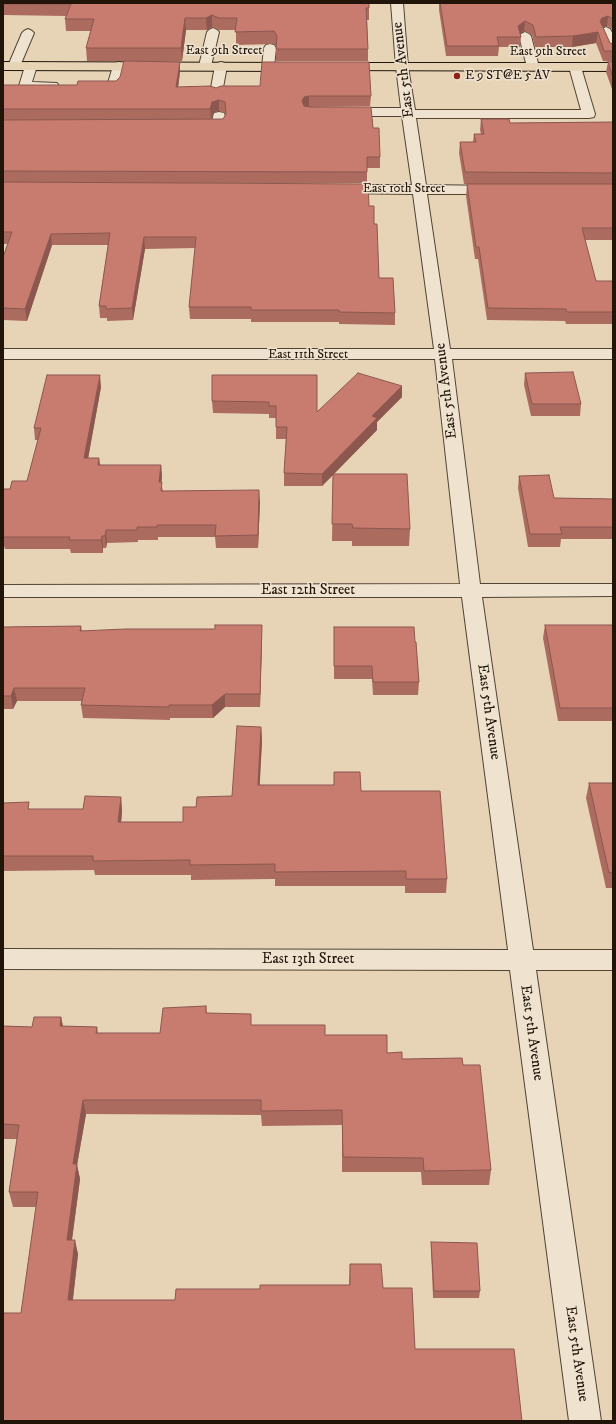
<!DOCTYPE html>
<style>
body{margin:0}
#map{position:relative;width:616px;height:1424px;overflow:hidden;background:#e7d4b7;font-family:"IM FELL DW Pica",serif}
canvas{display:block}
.frame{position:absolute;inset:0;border:4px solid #211409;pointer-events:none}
</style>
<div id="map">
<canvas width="616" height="1424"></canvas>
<div class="frame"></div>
</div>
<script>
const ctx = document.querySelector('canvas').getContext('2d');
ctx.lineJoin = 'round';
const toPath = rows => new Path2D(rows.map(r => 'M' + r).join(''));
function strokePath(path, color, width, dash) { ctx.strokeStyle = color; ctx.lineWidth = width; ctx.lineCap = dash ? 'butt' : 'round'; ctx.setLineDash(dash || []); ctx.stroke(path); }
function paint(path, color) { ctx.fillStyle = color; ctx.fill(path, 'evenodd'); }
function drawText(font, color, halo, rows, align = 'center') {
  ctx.font = font + ' "IM FELL DW Pica",serif'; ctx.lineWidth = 3; ctx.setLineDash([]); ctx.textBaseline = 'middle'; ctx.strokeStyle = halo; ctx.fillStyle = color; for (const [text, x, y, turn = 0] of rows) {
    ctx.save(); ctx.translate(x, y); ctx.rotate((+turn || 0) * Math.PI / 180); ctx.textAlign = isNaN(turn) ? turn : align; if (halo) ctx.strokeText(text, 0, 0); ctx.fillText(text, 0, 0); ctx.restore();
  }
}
const minor = toPath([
 [391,3,403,3,408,67,415,110,581,110,569,67,571,64,575,63,579,64,581,67,595,114,594,117,589,118,416,118,426,185,496,186,501,187,503,190,501,193,496,194,427,194,450,349,613,349,613,359,452,359,480,584,613,584,613,596,482,597,533,950,613,950,613,970,536,970,601,1421,569,1421,510,970,3,969,3,949,508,950,462,597,3,597,3,585,460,584,435,359,3,359,3,349,434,349,413,194,338,193,333,192,331,189,333,186,338,185,412,185,402,116,341,116,336,115,335,112,336,109,341,108,401,108,396,67,391,3],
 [606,27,610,29,613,34,613,53,609,52,607,49,600,31,602,29,606,27],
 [213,28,217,30,219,32,211,66,209,69,201,69,199,66,207,32,209,30,213,28],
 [28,29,32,31,34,33,20,66,18,69,10,69,8,66,22,33,24,31,28,29],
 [525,32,529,34,531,36,539,67,537,70,529,70,527,67,519,36,521,34,525,32],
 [270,44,274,45,276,48,274,67,272,70,268,71,264,70,262,67,264,48,266,45,270,44],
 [31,62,35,63,37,66,32,82,57,83,59,86,57,89,21,89,19,86,25,66,27,63,31,62],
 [119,62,123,63,125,66,117,90,87,90,83,89,81,86,83,83,87,82,108,83,113,66,115,63,119,62],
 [221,62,225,63,227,66,222,93,220,96,216,97,212,96,210,93,215,66,217,63,221,62],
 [219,112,224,113,225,116,225,125,223,128,194,129,189,128,187,125,189,122,194,121,212,121,214,113,219,112]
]);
const major = toPath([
 [3,62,292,63,296,64,298,67,296,70,292,71,3,70,3,62],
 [338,63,613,63,613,71,334,70,332,67,334,64,338,63]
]);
strokePath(minor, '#524434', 2);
strokePath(major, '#211409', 2);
paint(minor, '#efe3d0');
paint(major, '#e7d4b7');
paint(toPath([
 [3,3,369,8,369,20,367,20,368,49,368,61,276,61,276,46,274,44,236,45,236,30,219,30,212,27,207,30,186,30,182,61,87,61,86,48,91,31,66,31,65,19,66,16,3,15],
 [439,3,613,3,613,31,611,28,607,26,603,27,610,43,613,44,613,62,603,61,596,43,572,47,535,47,532,35,524,31,520,34,521,37,520,47,499,47,498,56,446,56,439,10],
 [608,62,613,62,613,92,606,72],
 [180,72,178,87,371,96,370,106,308,107,373,128,380,157,380,168,367,168,367,183,79,183,369,206,374,224,379,278,395,313,395,325,339,324,339,322,251,322,251,319,190,319,189,307,195,248,145,249,133,320,107,321,107,318,100,318,99,306,108,245,52,245,27,321,3,320,3,257,8,244,3,244,3,85,77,85,116,81],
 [219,111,225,113,226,115,223,119,211,119,213,113],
 [481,119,510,123,613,122,613,240,585,240,596,281,613,281,613,328,612,324,566,324,565,321,487,320,478,259,475,259,466,196,467,184,548,184,464,184,459,153,460,142,473,142,474,134,481,134,480,130],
 [525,373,581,404,580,416,531,416,524,385],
 [212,375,317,412,402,386,402,397,377,422,377,430,334,474,410,529,409,546,352,546,352,541,332,541,333,475,322,486,284,486,284,473,286,439,276,439,276,418,269,418,269,414,213,413,212,401],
 [101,387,88,458,100,465,161,465,162,477,161,482,163,491,260,502,258,548,216,548,215,537,158,537,158,540,138,540,138,542,107,543,106,548,103,548,103,553,71,553,70,549,5,549,4,546,3,546,3,489,10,489,27,481,38,440,35,440,34,428],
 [519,476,554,498,613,499,613,539,561,539,560,547,528,547,518,488],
 [545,625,613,625,613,721,558,721,543,638],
 [81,626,82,631,262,638,260,707,225,707,213,718,170,718,170,720,83,718,81,705,82,701,17,701,13,709,3,709,3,627],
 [334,627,415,642,419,682,418,695,373,695,372,679,334,679],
 [261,727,262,741,259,785,334,785,334,772,361,791,447,879,446,893,405,893,405,886,275,886,275,879,191,880,191,875,95,875,94,870,3,871,3,803,30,809,83,809,121,797,122,811,121,822,183,822,196,807,232,796],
 [589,783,613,783,613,888,606,888,586,798],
 [206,1006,207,1013,251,1025,325,1035,387,1053,402,1059,463,1065,491,1170,489,1185,422,1185,421,1172,342,1172,342,1125,262,1126,261,1115,86,1114,77,1165,80,1179,72,1240,78,1254,73,1300,175,1300,260,1289,349,1285,350,1264,383,1288,415,1349,522,1421,21,1313,36,1207,13,1207,9,1192,17,1139,3,1139,3,1026,32,1027,61,1017,63,1026,97,1027,98,1033,160,1033],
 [431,1242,480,1291,479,1298,433,1298,431,1248]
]), '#ac6b5f');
paint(toPath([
 [212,15,212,27,207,30,206,18],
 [608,16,607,26,601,28,600,21,602,18],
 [185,18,186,30,182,61,181,48],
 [525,21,524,31,518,36,518,26],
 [598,32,596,43,572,47,573,36],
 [180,62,180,72,177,97,176,87],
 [309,96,309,106,304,108,302,101,304,97],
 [219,100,219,111,213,113,211,120,210,109,212,102],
 [51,234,52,245,27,321,25,309],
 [144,237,145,249,133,320,132,308],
 [100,375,101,387,86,470,84,458],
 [402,386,402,397,377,422,377,430,322,486,322,474,372,416],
 [99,458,101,470,98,465],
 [161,465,162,477,160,494,159,482],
 [259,490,260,502,258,548,258,535],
 [106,530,107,543,106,548,105,536],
 [102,536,103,548,103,553,101,540],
 [262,625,262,638,260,707,260,694],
 [14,688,17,701,13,709,11,696],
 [225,694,225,707,213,718,212,705],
 [261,727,262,741,259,800,258,785],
 [121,797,122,811,120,837,118,822],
 [61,1017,64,1032,60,1026],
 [83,1100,86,1114,77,1165,80,1179,70,1254,67,1240,73,1164],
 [75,1240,78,1254,71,1314,68,1300]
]), '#8c574e');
const building = toPath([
 [3,3,369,3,369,8,366,8,368,49,276,49,277,36,274,31,235,32,237,18,219,18,212,15,206,18,185,18,181,48,86,48,94,19,65,19,71,4,3,4,3,3],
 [440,3,613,3,613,19,608,16,602,18,600,21,610,43,613,44,613,51,604,51,598,32,573,36,536,37,533,25,525,21,518,26,521,37,497,37,499,46,447,46,440,3],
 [124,61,180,62,176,87,210,86,216,88,221,86,260,86,262,62,369,62,371,96,309,96,304,97,302,101,304,106,309,107,371,107,373,128,379,128,380,157,367,157,367,172,3,171,3,120,223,119,226,114,225,102,219,100,212,102,210,109,3,109,3,85,77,85,78,81,116,81,120,77,124,61],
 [608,62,613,62,613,77,608,62],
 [481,119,509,119,510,123,613,122,613,173,465,172,460,142,476,142,474,134,484,134,481,119],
 [3,182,368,184,369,206,374,206,374,224,377,224,379,278,393,278,395,313,339,312,339,310,251,310,251,307,189,307,196,237,144,237,132,308,106,309,106,306,99,306,110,233,51,234,25,309,3,308,3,257,12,232,3,232,3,182],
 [467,184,613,184,613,228,582,228,596,281,613,281,613,312,567,312,566,309,488,308,479,247,476,247,467,184],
 [573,372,581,404,532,404,525,373,573,372],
 [358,373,402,386,372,416,377,418,322,474,284,473,287,427,276,427,276,406,269,406,269,402,212,401,212,375,317,375,317,412,358,373],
 [47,375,100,375,84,458,99,458,98,465,161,465,159,482,162,482,161,491,259,490,258,535,215,536,216,525,157,525,157,527,137,527,137,530,106,530,105,536,102,536,101,540,69,540,70,537,3,537,4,534,3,534,3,489,10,489,12,481,27,481,41,428,34,428,47,375],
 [333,474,407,474,410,529,353,528,352,524,332,524,333,474],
 [549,475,554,498,613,499,613,527,560,527,562,534,530,534,519,476,549,475],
 [215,625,262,625,260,694,225,694,212,705,169,705,169,707,81,705,85,688,14,688,11,696,3,696,3,627,81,626,80,631,126,629,215,629,215,625],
 [545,625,613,625,613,708,560,708,545,625],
 [334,627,414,627,415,642,416,642,419,682,373,682,372,666,334,666,334,627],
 [237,726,261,727,258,785,334,785,334,772,360,772,361,791,440,791,447,879,406,879,406,871,275,872,275,864,190,865,190,860,93,861,93,856,3,856,3,803,29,802,28,809,83,809,85,796,121,797,118,822,183,822,183,807,196,807,197,797,232,796,237,726],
 [589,783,613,783,613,872,609,873,589,783],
 [206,1006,206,1013,251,1014,251,1025,325,1025,325,1035,387,1035,387,1053,402,1052,402,1059,462,1058,463,1065,480,1065,491,1170,424,1171,423,1158,343,1157,342,1110,261,1111,261,1100,83,1100,73,1164,77,1164,67,1240,75,1240,68,1300,175,1300,176,1289,260,1289,260,1285,350,1285,350,1264,381,1264,383,1288,412,1288,415,1349,514,1349,522,1421,3,1421,3,1313,21,1313,38,1192,9,1192,19,1125,3,1124,3,1026,32,1027,34,1017,61,1017,60,1026,97,1027,96,1033,160,1033,163,1008,206,1006],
 [431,1242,477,1243,480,1291,434,1291,431,1242]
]);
paint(building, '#c87c6f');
strokePath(building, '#8c574e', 1);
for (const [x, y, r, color] of [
 [457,76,4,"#8f2418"]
]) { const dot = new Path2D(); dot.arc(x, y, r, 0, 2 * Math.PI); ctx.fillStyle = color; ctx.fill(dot); strokePath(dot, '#efe3d0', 1.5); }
drawText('13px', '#211409', '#efe3d0', [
 ["East 9th Street",224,51],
 ["East 9th Street",548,52],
 ["East 10th Street",404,189],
 ["East 11th Street",308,355]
]);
drawText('13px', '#211409', '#efe3d0', [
 ["E 9 ST@E 5 AV",465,76]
], 'left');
drawText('15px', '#211409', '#efe3d0', [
 ["East 5th Avenue",404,70,-97],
 ["East 5th Avenue",447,391,-97],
 ["East 12th Street",308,591],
 ["East 5th Avenue",488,712,82],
 ["East 13th Street",308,960],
 ["East 5th Avenue",531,1033,82],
 ["East 5th Avenue",576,1354,82]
]);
</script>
